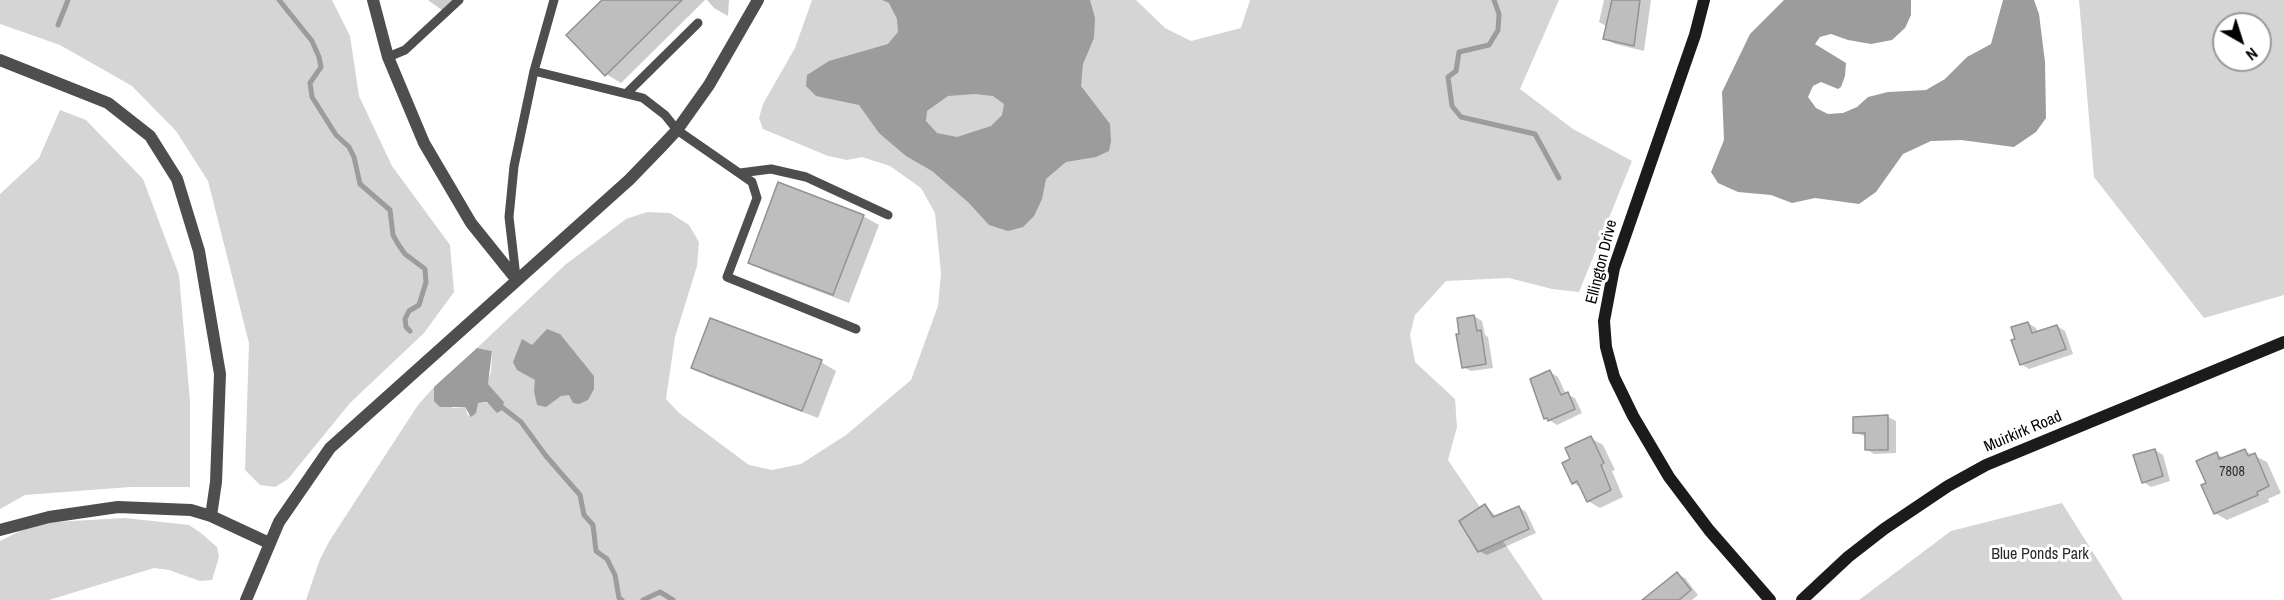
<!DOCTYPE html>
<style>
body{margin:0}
#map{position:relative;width:2284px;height:600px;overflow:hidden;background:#fff;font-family:"Archivo Narrow",sans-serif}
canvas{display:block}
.north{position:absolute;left:2212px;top:12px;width:60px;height:60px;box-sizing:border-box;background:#fff;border:2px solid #999;border-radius:50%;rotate:141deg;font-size:16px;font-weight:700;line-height:24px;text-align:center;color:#000}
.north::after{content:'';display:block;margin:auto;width:21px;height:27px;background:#000;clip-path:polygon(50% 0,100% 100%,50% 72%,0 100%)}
</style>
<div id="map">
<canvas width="2284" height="600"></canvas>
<div class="north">N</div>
</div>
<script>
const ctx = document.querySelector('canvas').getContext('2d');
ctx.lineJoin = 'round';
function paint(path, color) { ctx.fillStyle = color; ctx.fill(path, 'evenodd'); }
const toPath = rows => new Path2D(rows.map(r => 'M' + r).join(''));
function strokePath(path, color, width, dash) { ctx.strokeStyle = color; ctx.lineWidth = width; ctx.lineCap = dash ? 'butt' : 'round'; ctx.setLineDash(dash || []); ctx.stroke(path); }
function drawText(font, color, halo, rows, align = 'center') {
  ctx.font = font + ' "Archivo Narrow",sans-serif'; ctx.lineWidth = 6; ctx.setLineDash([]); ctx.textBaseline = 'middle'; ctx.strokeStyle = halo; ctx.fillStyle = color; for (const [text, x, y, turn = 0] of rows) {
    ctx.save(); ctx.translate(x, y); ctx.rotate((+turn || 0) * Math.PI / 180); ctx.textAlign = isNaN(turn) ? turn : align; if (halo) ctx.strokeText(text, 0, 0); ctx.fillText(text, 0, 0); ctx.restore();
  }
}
paint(toPath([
 [0,0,332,0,350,36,359,96,392,166,450,245,454,292,424,333,350,403,288,479,275,487,260,485,245,470,249,343,208,181,176,131,132,86,60,45,0,24],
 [812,0,1136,0,1165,28,1191,41,1241,28,1250,0,1559,0,1520,89,1573,129,1632,161,1579,292,1552,289,1509,278,1446,281,1415,315,1410,335,1415,362,1455,399,1457,427,1448,460,1543,600,306,600,320,559,330,540,418,405,434,387,434,393,453,408,465,407,468,416,477,403,504,402,487,383,491,372,492,351,477,348,565,265,626,219,647,212,670,213,689,225,699,242,697,266,675,337,666,399,679,413,749,465,772,470,801,464,846,435,911,380,938,306,941,273,935,213,921,188,890,166,862,157,847,160,828,156,763,129,759,118,763,104,795,48],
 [2079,0,2284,0,2284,295,2204,318,2094,177],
 [2224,24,2260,24,2260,60,2224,60],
 [60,110,86,120,143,179,179,275,190,401,190,487,130,487,25,495,0,509,0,194,39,158],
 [2062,503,2123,600,1859,600,1951,531],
 [125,518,189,525,201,533,217,547,219,557,212,580,200,581,169,570,154,568,49,600,0,600,0,541,28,527,54,522]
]), '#d5d5d5');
paint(toPath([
 [882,0,1090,0,1095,18,1094,38,1083,64,1081,86,1110,124,1111,141,1109,151,1096,157,1066,162,1046,179,1042,199,1034,216,1023,227,1008,231,989,225,969,203,932,171,906,156,879,133,859,105,816,96,806,86,807,75,829,61,888,44,898,32,897,19,889,3],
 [975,94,993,96,1004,104,1002,115,991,126,957,137,937,133,926,121,927,111,948,96],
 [1784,0,1911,0,1911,15,1905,28,1892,40,1871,44,1848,40,1831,34,1820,37,1815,44,1846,63,1845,76,1841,87,1838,89,1821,82,1813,86,1808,97,1816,108,1828,114,1843,113,1857,107,1868,97,1888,92,1926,90,1945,79,1967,57,1991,44,2003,0,2034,0,2039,14,2045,62,2046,118,2036,132,2014,147,1961,140,1931,141,1903,154,1876,192,1859,204,1815,198,1792,203,1771,195,1738,192,1718,183,1711,172,1724,140,1722,92,1750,34],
 [547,329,560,334,594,376,594,389,588,400,579,404,573,403,569,395,561,396,546,407,537,405,534,391,535,380,517,370,513,362,522,339,532,345],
 [477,348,492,351,488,384,504,402,502,410,497,413,487,402,478,403,476,413,471,417,465,407,440,407,434,401,434,387]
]), '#9c9c9c');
paint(toPath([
 [428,0,460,0,446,13],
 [605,0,705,0,621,83,606,74],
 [707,0,729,0,728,16,714,8],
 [1604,0,1651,0,1644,51,1615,44,1605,39,1608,27,1599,22],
 [863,216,879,225,849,303,765,271,750,262],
 [1474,316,1482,321,1485,335,1488,337,1493,368,1471,371,1463,367],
 [2028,323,2036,328,2038,333,2057,326,2065,331,2073,354,2029,369,2021,364],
 [821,362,836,371,818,418,708,376,693,367],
 [1550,372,1558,377,1566,394,1575,398,1582,413,1557,425,1546,418],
 [1888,417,1896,421,1896,453,1874,454,1866,449,1866,437,1854,432],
 [1591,438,1603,445,1615,470,1612,471,1623,497,1600,508,1588,501,1582,488,1573,483,1572,459],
 [2155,450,2163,455,2170,481,2151,487,2143,482],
 [2245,451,2267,462,2281,493,2268,499,2269,502,2227,520,2215,513,2208,484,2216,454,2224,458],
 [1486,506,1497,517,1519,507,1526,512,1536,533,1487,555,1479,551],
 [1677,574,1685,578,1698,595,1692,600,1657,600]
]), '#0003');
strokePath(toPath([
 [279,0,312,41,319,57,321,67,310,83,312,97,336,135,349,147,354,157,360,184,390,210,393,235,398,244,405,254,425,269,426,282,419,305,409,311,405,319,406,327,410,331],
 [1494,0,1499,14,1498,30,1489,45,1459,52,1456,71,1448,77,1452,106,1461,117,1535,134,1559,178],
 [58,25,68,0],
 [503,408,521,422,546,456,580,495,584,515,593,525,596,551,607,559,615,575,619,598,622,600],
 [643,600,660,592,673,600]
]), '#9c9c9c', 5);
const building = toPath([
 [602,0,682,0,605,76,566,35,602,0],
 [1612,0,1640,0,1634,46,1603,39,1612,0],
 [778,182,864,215,833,295,748,263,778,182],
 [1474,315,1477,331,1481,330,1486,364,1462,368,1456,334,1459,334,1457,318,1474,315],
 [710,318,822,360,802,411,691,368,710,318],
 [2028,322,2032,333,2057,325,2066,349,2020,365,2011,340,2015,339,2011,327,2028,322],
 [1550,370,1561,395,1568,392,1575,409,1548,421,1547,418,1544,419,1530,379,1550,370],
 [1888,415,1888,450,1865,450,1865,433,1853,433,1853,417,1888,415],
 [1591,436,1604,463,1601,465,1611,490,1587,502,1577,481,1572,484,1562,463,1570,459,1565,448,1591,436],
 [2155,449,2163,476,2142,483,2133,455,2155,449],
 [2245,449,2248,456,2255,453,2269,486,2257,492,2258,495,2214,514,2201,485,2206,483,2196,461,2217,452,2219,459,2245,449],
 [1485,504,1493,517,1519,506,1529,529,1478,552,1459,521,1485,504],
 [1677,572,1691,590,1679,600,1642,600,1677,572]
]);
paint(building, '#bebebe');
strokePath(building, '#929292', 1.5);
strokePath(toPath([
 [388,57,405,50,459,0],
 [534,71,643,98,665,115,677,130,752,182,757,198,727,277,856,329],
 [627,93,698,23],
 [740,173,771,169,806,177,888,215],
 [516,277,509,217,514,166,534,71,554,0]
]), '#4e4e4e', 9);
strokePath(toPath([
 [373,0,388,57,424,143,471,223,516,279],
 [0,60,108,103,150,136,177,179,199,251,220,374,216,482,211,516],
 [0,530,49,517,118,507,191,510,211,516,269,543],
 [246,600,279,522,330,448,629,180,661,147,677,130,709,85,758,0]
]), '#4e4e4e', 12);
strokePath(toPath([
 [1704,0,1695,35,1614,268,1604,321,1606,347,1614,377,1633,416,1669,477,1709,530,1770,600],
 [1802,600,1848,557,1884,529,1948,486,1986,465,2284,342]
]), '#1b1b1b', 12);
drawText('14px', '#303030', null, [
 ["7808",2232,472]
]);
drawText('16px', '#000', '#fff', [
 ["Ellington Drive",1602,262,-76],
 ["Muirkirk Road",2023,432,-23]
]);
drawText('16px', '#2c2c2c', '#fff', [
 ["Blue Ponds Park",2040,555]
]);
</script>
